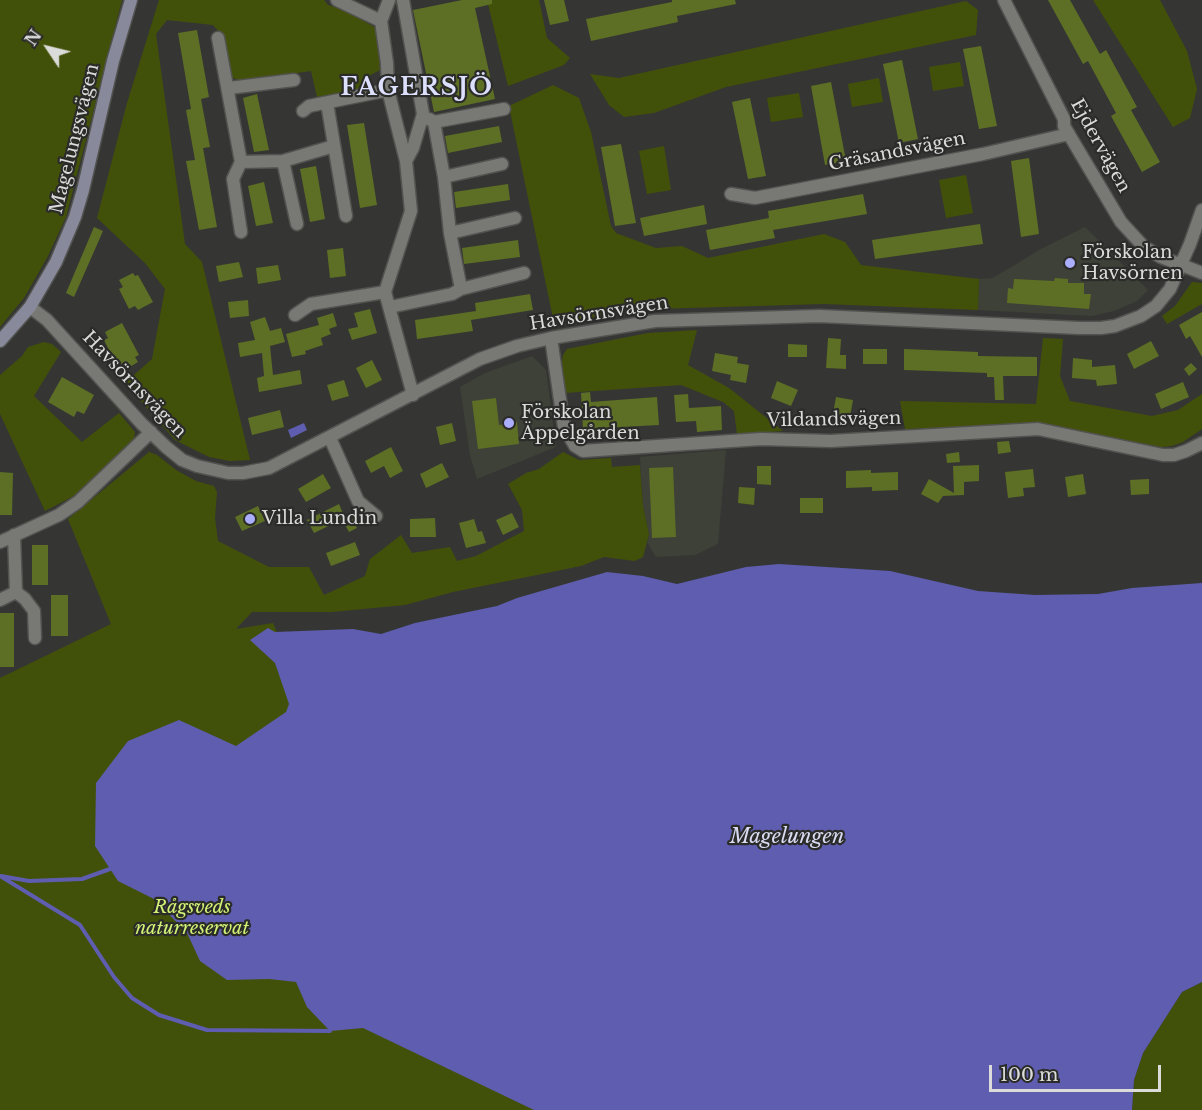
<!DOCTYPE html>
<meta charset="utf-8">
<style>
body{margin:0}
#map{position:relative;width:1202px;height:1110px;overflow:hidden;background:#353633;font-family:"Libre Baskerville",serif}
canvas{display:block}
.north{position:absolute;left:18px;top:18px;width:60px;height:60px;-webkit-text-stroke:4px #2b2c29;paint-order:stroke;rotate:305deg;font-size:16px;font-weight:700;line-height:24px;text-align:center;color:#dbdcda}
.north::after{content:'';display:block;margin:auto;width:21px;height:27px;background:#dbdcda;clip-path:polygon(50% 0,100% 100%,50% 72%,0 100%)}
.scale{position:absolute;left:989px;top:1065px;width:172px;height:27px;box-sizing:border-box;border:3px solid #dbdcda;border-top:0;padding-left:8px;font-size:18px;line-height:21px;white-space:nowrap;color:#dbdcda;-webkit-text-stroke:4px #2b2c29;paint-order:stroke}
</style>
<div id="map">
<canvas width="1202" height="1110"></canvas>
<div class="north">N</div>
<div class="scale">100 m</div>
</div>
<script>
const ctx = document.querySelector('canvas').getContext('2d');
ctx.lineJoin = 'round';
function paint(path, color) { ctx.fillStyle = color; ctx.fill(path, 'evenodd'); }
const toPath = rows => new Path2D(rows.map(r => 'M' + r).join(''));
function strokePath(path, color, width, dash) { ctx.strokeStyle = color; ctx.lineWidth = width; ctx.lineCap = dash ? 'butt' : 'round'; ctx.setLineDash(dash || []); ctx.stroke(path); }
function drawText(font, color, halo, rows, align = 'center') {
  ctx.font = font + ' "Libre Baskerville",serif'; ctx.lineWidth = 4.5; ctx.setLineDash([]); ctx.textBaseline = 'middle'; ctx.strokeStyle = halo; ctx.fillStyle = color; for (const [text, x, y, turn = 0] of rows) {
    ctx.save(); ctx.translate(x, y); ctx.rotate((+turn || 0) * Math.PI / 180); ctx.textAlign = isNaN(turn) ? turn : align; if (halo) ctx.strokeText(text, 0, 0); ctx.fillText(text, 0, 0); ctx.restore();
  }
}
paint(toPath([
 [1085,227,1148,290,1137,301,1114,311,1092,316,978,310,979,279,993,278,1041,249],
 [532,356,546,370,556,447,477,479,470,455,460,387,485,373],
 [726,450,718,544,695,555,656,557,647,542,649,534,643,506,640,457]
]), '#3e4137');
paint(toPath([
 [0,0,122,0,66,217,47,258,24,298,0,327],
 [159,0,324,0,328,5,344,10,376,28,380,70,369,76,367,88,317,97,311,71,241,81,231,77,220,33,213,25,167,20,156,34,185,244,202,262,250,460,230,461,209,457,175,440,125,383,152,359,165,289,145,263,97,218,127,103],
 [487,0,539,0,547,38,570,58,564,65,508,86],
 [1093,0,1160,0,1187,51,1197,89,1190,118,1173,127],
 [966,1,978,10,976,35,726,87,654,113,624,117,609,105,590,74,619,78],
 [960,62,964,86,933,91,929,67],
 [879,78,883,102,852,107,848,84],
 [553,85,579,98,591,132,611,226,616,233,656,248,682,246,708,258,824,234,845,242,861,265,979,279,978,310,824,304,654,309,554,323,509,106],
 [799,93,803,117,771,122,767,98],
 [664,146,671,190,647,194,639,151],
 [966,175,973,213,946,218,939,180],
 [1192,282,1202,283,1202,304,1167,324,1162,316,1175,306],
 [697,330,688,365,729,388,783,431,737,434,734,411,723,402,681,385,565,393,562,363,563,355,567,349,648,333],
 [1043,338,1063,339,1060,376,1070,401,1152,416,1178,410,1202,394,1202,429,1183,442,1172,446,1161,447,1036,424,905,429,900,401,1036,404],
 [44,342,52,344,61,352,34,396,82,442,119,413,135,432,134,439,130,445,74,496,45,511,0,414,0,375,22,356,28,347],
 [149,452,157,455,176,470,196,481,214,486,217,492,215,518,218,541,269,567,309,567,324,595,365,576,370,559,401,535,412,553,450,547,457,561,476,556,524,531,522,510,508,484,526,473,539,469,563,452,579,460,611,458,612,467,640,465,643,506,649,534,643,557,635,561,604,557,581,566,453,592,405,605,332,612,252,612,236,629,273,623,372,853,824,1110,0,1110,0,678,111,624,68,519],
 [1202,982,1202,1110,1132,1110,1134,1080,1143,1053,1182,992]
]), '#425109');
paint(toPath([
 [304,423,307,430,291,438,288,430],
 [779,564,890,571,978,591,1035,595,1098,594,1132,588,1202,583,1202,982,1182,992,1143,1053,1134,1080,1132,1110,534,1110,363,1028,330,1031,307,1007,296,982,269,979,227,980,200,961,187,933,154,899,118,881,95,846,96,783,128,741,179,720,236,746,286,712,289,704,275,663,250,640,268,628,275,632,353,629,381,634,415,623,497,606,517,598,607,572,643,576,677,584,746,567]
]), '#5e5daf');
strokePath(toPath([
 [0,876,80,925,114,977,132,998,159,1015,207,1030,330,1031],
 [1,876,29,881,82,879,110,869]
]), '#5e5daf', 4);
paint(toPath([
 [462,0,492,0,492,4,475,8,495,99,434,112,413,10],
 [544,0,564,0,569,21,550,25],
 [672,0,735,0,736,4,677,16,678,22,591,41,586,19,672,2],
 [1048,0,1070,0,1100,54,1106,50,1137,107,1131,110,1160,162,1142,172,1111,116,1116,113,1088,61,1083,64],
 [197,30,209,97,201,99,210,147,203,148,217,227,199,230,186,161,195,160,186,110,191,109,178,33],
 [981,46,997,126,979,129,963,49],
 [902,60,918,139,899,143,883,64],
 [831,82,846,161,825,165,811,86],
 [257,94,269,150,254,152,243,98],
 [750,98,766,176,748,179,732,102],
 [364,123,377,205,360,208,347,125],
 [499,126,502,142,448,153,445,136],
 [621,144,636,223,615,226,601,147],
 [1029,158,1039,234,1021,237,1011,161],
 [316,166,325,219,310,222,300,169],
 [264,182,273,223,256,226,248,186],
 [508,184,510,200,456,208,454,192],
 [863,194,867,214,773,230,775,238,710,250,706,230,769,218,768,211],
 [704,205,707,224,644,236,640,218],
 [980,224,983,244,875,259,872,240],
 [94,227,103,231,74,297,66,293],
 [518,240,520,257,464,264,462,248],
 [343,248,346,276,330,278,327,250],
 [239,262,243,277,219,282,216,266],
 [278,265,281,280,258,284,256,268],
 [133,273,135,276,138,275,153,302,138,310,135,306,129,309,119,289,123,287,119,280],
 [1055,278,1068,279,1068,283,1084,283,1084,294,1091,294,1089,309,1007,303,1008,288,1013,289,1014,279,1054,281],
 [530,294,533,310,471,320,473,331,417,339,415,320,476,311,475,303],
 [248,300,249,316,230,318,228,302],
 [370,309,377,333,352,340,348,329,358,327,354,313],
 [1202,312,1202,357,1190,336,1186,339,1179,325],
 [333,313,337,326,329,329,331,334,321,338,323,345,305,351,306,354,292,357,286,334,319,325,317,318],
 [265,317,270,331,281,328,285,342,270,346,273,375,300,370,302,384,259,392,257,378,264,376,262,353,240,357,238,343,255,340,250,322],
 [122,323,139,355,135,357,138,362,128,368,125,362,117,366,104,340,108,338,105,332],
 [828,338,841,339,840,355,846,355,846,369,826,368],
 [1151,341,1159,356,1134,369,1127,354],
 [788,344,807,345,807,357,788,357],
 [863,349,887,349,887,364,863,364],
 [904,349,978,352,978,356,1037,357,1037,376,1003,376,1004,400,995,400,994,377,987,377,987,373,904,370],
 [715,353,738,357,737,363,749,365,746,383,730,380,731,375,712,371],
 [1073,358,1092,360,1092,367,1115,365,1117,384,1097,386,1096,380,1072,378],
 [372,360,382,380,366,388,356,368],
 [1191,363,1197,369,1189,376,1184,369],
 [62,377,94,395,84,414,77,411,74,417,48,402],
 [344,380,349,396,332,401,327,385],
 [777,381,798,390,791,406,771,398],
 [1183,382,1189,397,1161,409,1155,394],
 [590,392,591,402,657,397,659,425,583,429,581,393],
 [688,394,689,408,721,406,722,430,697,432,696,421,676,422,674,395],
 [836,397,853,400,850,417,833,414],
 [496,398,499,425,517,422,519,444,478,449,472,401],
 [280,410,284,427,252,435,248,418],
 [452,423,456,441,440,445,436,427],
 [1009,441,1011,452,998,454,997,442],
 [391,447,403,471,390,478,384,466,371,473,365,461],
 [959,452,960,462,947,463,946,454],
 [442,463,449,477,426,488,420,474],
 [979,465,979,481,964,482,964,495,943,496,938,503,921,494,929,479,954,493,953,466],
 [757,466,771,466,771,485,757,484],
 [673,467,676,537,652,538,649,468],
 [1033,469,1035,487,1023,488,1024,496,1008,498,1005,472],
 [871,470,871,473,898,472,898,490,872,491,872,487,846,488,846,471],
 [0,472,13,473,12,515,0,515],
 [323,474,331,488,306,502,298,489],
 [1083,474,1086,494,1068,497,1065,477],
 [1149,479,1149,494,1131,495,1130,480],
 [739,487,755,488,754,505,738,503],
 [800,498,823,498,823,513,800,513],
 [339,504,345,518,314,533,307,520],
 [258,506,265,521,242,531,235,517],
 [512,513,519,527,503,535,496,520],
 [435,518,436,537,410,537,410,519],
 [353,519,357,528,349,532,344,523],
 [474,519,478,532,482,531,486,543,466,548,459,523],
 [355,542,360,555,331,566,326,553],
 [32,545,48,545,48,585,32,585],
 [51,595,68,595,68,636,51,636],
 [0,613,14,613,14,667,0,667]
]), '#5d6e25');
const minor = toPath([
 [337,0,381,21],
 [389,0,381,21,387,63,388,90,406,161,411,211,385,292,413,395],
 [403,0,423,114,413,148,406,161],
 [1004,0,1064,119,1064,126,1121,222,1144,247,1161,257,1202,273],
 [218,38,241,162],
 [229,88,294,80],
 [327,103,346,216],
 [303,111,309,106,388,90],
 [429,119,434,122,504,109],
 [434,122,444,177,502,164],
 [283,161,297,224],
 [444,177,450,233,515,218],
 [731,194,755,198,983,154,1069,134],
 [241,232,233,179,241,162,283,161,334,146],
 [450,233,461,289],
 [30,307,47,320,141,423,166,447,182,460,197,466,228,473,243,473,269,468,480,359,517,346,551,338,655,321,819,316,1079,328,1101,328,1115,326,1141,316,1156,306,1170,289,1190,244,1202,210],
 [390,307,452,294,461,289,524,273],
 [295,315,311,304,385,292],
 [551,338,564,427,575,446,583,451,761,439,831,441,1038,429,1163,455,1174,455,1186,451,1202,443],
 [330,438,358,501,376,516],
 [14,535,16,592,25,599,34,611,35,638],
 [0,542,59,515,78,502,151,432],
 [0,600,16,592]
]);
const secondary = toPath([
 [0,341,30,307,56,262,75,217,83,190,113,61,131,0]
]);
strokePath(minor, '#525350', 15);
strokePath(secondary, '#525350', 15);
strokePath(minor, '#787975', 12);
strokePath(secondary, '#888a9c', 12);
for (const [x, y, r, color] of [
 [1070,263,6,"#abaffb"],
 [509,423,6,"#abaffb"],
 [250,519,6,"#abaffb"]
]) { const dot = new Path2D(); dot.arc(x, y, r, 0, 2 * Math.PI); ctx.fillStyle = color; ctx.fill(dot); strokePath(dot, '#2b2c29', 2); }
drawText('18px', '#dbdcda', '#2b2c29', [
 ["Magelungsvägen",75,139,-76],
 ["Ejdervägen",1100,146,61],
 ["Gräsandsvägen",897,152,-11],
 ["Havsörnsvägen",599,314,-9],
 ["Havsörnsvägen",134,385,46],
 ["Vildandsvägen",834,420,-1]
]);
drawText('18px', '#dbdcda', '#2b2c29', [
 ["Förskolan",1082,253],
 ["Havsörnen",1082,274],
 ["Förskolan",521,413],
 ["Äppelgården",521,434],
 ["Villa Lundin",262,519]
], 'left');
drawText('italic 18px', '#d2f376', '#2b2c29', [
 ["Rågsveds",192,908],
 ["naturreservat",192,929]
]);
drawText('italic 20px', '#d9dbf2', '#2b2c29', [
 ["Magelungen",787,837]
]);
ctx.letterSpacing = '1.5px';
drawText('bold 24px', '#dee1fe', '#2b2c29', [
 ["FAGERSJÖ",417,88]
]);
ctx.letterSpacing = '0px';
</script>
